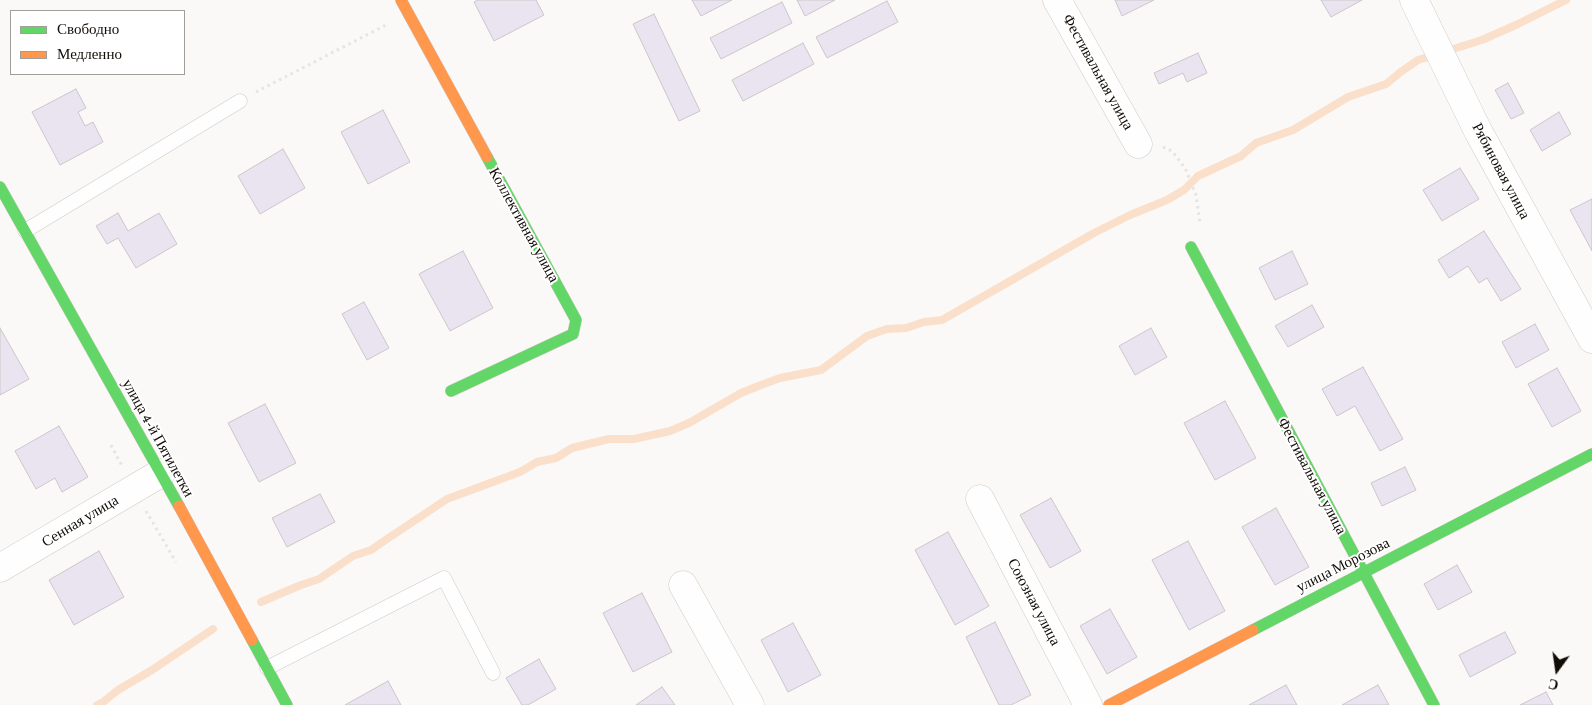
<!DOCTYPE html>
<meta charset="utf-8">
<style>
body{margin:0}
#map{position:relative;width:1592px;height:705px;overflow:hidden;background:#fbf9f7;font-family:"Crimson Pro",serif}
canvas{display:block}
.legend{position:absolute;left:10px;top:10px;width:175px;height:65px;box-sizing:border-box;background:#fff;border:1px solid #a09e9b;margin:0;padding:6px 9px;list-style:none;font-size:15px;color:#120c06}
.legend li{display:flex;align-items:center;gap:10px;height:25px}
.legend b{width:25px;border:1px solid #a09e9b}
.north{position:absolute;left:1532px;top:645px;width:50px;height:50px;-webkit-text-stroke:4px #fff;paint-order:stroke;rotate:194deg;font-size:14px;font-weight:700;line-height:20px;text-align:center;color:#120c06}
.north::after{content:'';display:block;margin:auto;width:18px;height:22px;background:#120c06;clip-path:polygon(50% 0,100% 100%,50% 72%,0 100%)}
</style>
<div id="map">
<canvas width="1592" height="705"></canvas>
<ul class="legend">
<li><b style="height:6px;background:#63d668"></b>Свободно</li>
<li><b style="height:6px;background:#ff974d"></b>Медленно</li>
</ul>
<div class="north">С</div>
</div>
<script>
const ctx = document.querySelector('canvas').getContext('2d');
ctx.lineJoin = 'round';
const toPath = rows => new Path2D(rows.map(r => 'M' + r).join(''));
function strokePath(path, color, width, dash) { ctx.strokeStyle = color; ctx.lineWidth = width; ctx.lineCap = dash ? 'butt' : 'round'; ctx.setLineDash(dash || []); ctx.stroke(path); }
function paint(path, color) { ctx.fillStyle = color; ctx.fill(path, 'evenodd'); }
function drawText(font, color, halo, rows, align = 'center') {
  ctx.font = font + ' "Crimson Pro",serif'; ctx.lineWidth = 4; ctx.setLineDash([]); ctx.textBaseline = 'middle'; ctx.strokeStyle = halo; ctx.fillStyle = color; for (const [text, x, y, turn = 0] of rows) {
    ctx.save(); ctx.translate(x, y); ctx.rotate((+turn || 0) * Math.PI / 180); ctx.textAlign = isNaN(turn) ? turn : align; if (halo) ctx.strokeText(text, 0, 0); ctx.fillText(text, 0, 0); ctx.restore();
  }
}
strokePath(toPath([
 [261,602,301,585,319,579,353,556,371,550,387,539,447,499,520,472,537,462,556,458,572,448,609,439,634,439,670,431,689,423,741,393,761,385,780,378,821,370,867,336,887,329,906,328,924,322,942,320,1094,233,1130,215,1167,200,1184,190,1198,176,1241,156,1256,143,1293,130,1348,97,1386,84,1402,71,1418,60,1482,40,1518,24,1566,0],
 [97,705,103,702,118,690,152,670,213,629]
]), '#fae0cb', 8);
const building = toPath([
 [478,0,536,0,544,15,494,41,474,2,478,0],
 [692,0,732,0,701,16,692,0],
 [797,0,835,0,805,16,797,0],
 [1115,0,1154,0,1122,16,1115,0],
 [1321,0,1362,0,1331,17,1321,0],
 [887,1,898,22,827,58,816,37,887,1],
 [782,2,792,23,721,59,710,38,782,2],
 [654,14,700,111,679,121,633,24,654,14],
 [803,43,814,64,743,101,732,80,803,43],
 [1198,53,1207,73,1187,82,1183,73,1159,84,1154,73,1198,53],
 [1508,83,1524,113,1511,119,1495,90,1508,83],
 [76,89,86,108,78,112,85,126,93,122,103,142,60,165,32,112,76,89],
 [383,110,410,162,368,184,341,132,383,110],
 [1559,112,1571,134,1542,151,1530,130,1559,112],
 [283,149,305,188,260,214,238,176,283,149],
 [1460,168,1479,199,1442,221,1423,190,1460,168],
 [1592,199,1592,251,1570,210,1592,199],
 [118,213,128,231,159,213,177,244,136,268,118,238,107,244,96,226,118,213],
 [1484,231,1521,289,1501,301,1487,278,1479,283,1468,266,1449,278,1438,260,1484,231],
 [463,251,493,308,450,331,419,274,463,251],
 [1292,251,1308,284,1275,300,1259,268,1292,251],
 [364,302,389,348,367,360,342,314,364,302],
 [1312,305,1324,327,1288,347,1275,326,1312,305],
 [1535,324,1549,350,1516,368,1502,342,1535,324],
 [0,328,29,379,0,395,0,328],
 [1151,328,1167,357,1135,375,1119,346,1151,328],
 [1363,367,1403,439,1380,451,1355,406,1337,416,1322,389,1363,367],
 [1557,368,1581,411,1552,427,1528,384,1557,368],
 [1225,401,1256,458,1215,480,1184,423,1225,401],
 [265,404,296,463,259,482,228,423,265,404],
 [59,426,88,477,62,492,55,478,36,489,15,451,59,426],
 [1405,467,1416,490,1382,506,1371,483,1405,467],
 [320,494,335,522,287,547,272,518,320,494],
 [1051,498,1081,551,1050,568,1020,515,1051,498],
 [1276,508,1309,567,1275,585,1242,527,1276,508],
 [948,532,989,606,955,625,915,550,948,532],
 [1188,541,1225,611,1189,630,1152,560,1188,541],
 [99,551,124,597,74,625,49,580,99,551],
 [1457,565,1472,592,1438,610,1424,584,1457,565],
 [642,593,672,652,633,672,603,613,642,593],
 [1110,609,1137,657,1107,674,1080,626,1110,609],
 [995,622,1031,695,1011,705,999,705,966,637,995,622],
 [793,623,821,675,788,692,761,640,793,623],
 [1505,632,1516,653,1470,677,1459,655,1505,632],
 [539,659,556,689,528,705,522,705,506,678,539,659],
 [388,681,401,705,345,705,388,681],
 [1286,685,1297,705,1249,705,1286,685],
 [1378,685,1389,705,1342,705,1378,685],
 [662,687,675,705,636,705,662,687],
 [1546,692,1553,705,1520,705,1546,692]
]);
paint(building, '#e9e4ef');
strokePath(building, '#c9c7ca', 1);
const lane = toPath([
 [25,231,240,101],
 [267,668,444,578,493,673]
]);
const street = toPath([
 [1057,0,1138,144],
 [1414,0,1478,131,1592,339],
 [980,499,1088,705],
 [0,568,161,473],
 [683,585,750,705]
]);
const fast = toPath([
 [0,187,179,506],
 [1191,247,1434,705],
 [451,391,573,334,576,320,487,157],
 [1253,630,1592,454],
 [252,640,287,705]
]);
const slow = toPath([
 [401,0,487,157],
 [179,506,252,640],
 [1109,705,1253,630]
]);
strokePath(lane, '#cfcac6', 15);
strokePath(street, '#cfcac6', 29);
strokePath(fast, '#cfcac6', 12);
strokePath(slow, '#cfcac6', 12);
strokePath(toPath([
 [256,92,386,25],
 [1163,147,1172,151,1185,168,1196,195,1200,223],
 [111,445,122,466],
 [146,511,176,562]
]), '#e5e4e3', 3, [2.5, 4]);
strokePath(lane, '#fefefe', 14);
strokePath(street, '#fefefe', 28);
strokePath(fast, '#63d668', 11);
strokePath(slow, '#ff974d', 11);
drawText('15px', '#120c06', '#fff', [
 ["Фестивальная улица",1098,72,61],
 ["Рябиновая улица",1501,171,62],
 ["Коллективная улица",524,225,61],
 ["улица 4-й Пятилетки",158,438,61],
 ["Фестивальная улица",1312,476,62],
 ["Сенная улица",80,521,-31],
 ["улица Морозова",1343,565,-27],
 ["Союзная улица",1034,602,62]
]);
</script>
